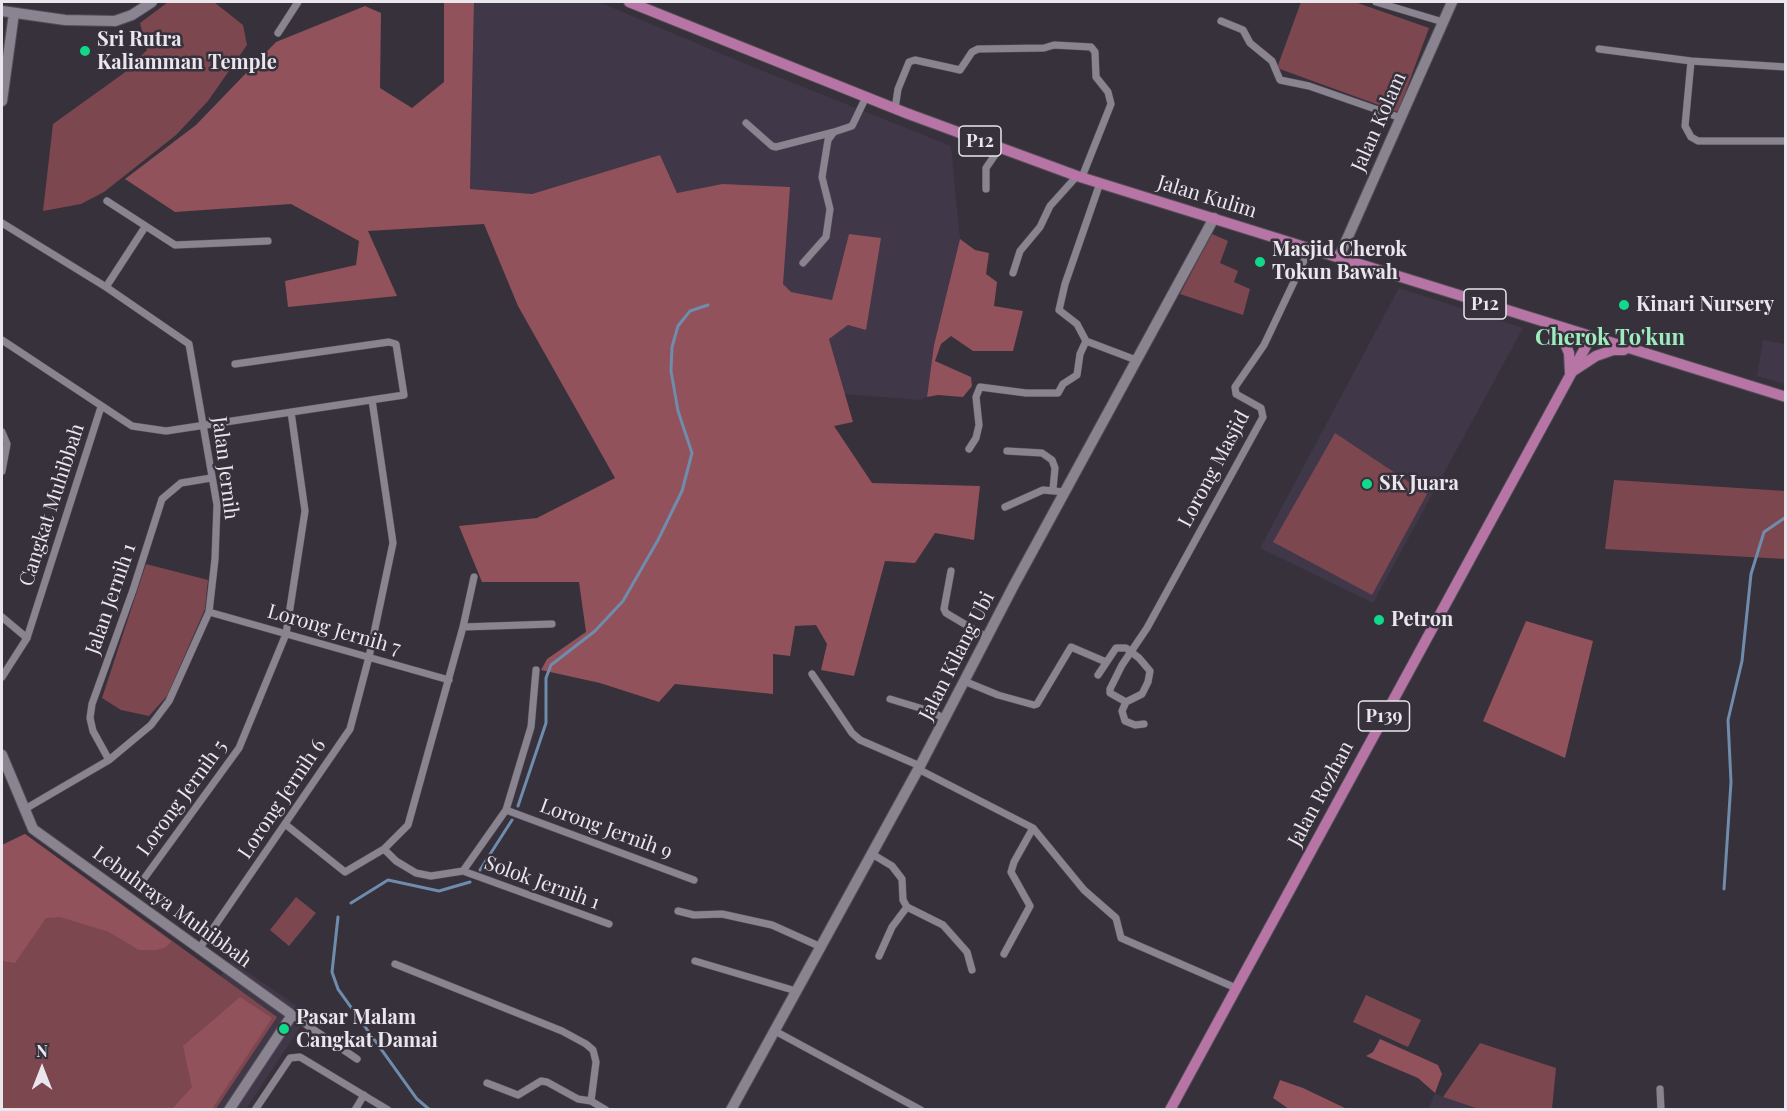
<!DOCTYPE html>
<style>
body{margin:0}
#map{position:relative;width:1787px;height:1111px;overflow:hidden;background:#37313c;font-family:"Playfair Display",serif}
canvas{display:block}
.frame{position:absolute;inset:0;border:3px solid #eae6ee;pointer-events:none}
.north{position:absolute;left:12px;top:1039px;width:60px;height:60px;-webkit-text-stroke:4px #37313c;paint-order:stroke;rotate:0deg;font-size:16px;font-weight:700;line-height:24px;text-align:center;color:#eae6ee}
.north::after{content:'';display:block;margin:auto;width:21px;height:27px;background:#eae6ee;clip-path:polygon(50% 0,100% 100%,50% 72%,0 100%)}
</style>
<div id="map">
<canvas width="1787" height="1111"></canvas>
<div class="frame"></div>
<div class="north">N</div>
</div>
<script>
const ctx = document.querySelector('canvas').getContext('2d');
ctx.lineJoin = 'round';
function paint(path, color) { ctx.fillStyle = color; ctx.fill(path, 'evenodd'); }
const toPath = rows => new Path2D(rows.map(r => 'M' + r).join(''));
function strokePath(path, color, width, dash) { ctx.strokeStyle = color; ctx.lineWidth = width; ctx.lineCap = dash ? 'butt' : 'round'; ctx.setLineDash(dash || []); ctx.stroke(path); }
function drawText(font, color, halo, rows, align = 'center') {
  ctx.font = font + ' "Playfair Display",serif'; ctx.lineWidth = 5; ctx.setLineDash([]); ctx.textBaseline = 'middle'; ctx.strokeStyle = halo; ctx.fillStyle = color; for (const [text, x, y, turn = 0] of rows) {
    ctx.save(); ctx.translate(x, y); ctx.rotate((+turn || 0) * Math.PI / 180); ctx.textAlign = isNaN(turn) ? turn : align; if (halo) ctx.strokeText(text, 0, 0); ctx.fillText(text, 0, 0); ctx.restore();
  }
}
paint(toPath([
 [474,2,599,2,748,65,951,146,960,239,934,345,927,397,920,400,844,394,829,339,848,325,865,330,849,234,832,300,791,292,783,284,722,184,677,193,660,155,532,194,470,189],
 [1399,288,1523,328,1373,603,1260,548],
 [1763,340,1785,344,1785,384,1757,376],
 [231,961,309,1014,246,1109,216,1110,276,1017,220,976],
 [1435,1093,1443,1097,1479,1109,1428,1110]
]), '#403748');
paint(toPath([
 [168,2,214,2,243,25,247,45,208,101,176,135,104,192,81,204,43,211,53,124,124,73,147,50,140,23],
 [1301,2,1355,2,1429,28,1398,112,1277,68],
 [1212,234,1228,241,1220,263,1238,271,1234,282,1250,289,1243,315,1180,294],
 [1335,433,1427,494,1372,595,1273,542],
 [1614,480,1785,491,1785,559,1605,549],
 [146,564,208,580,205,609,167,696,149,716,121,710,102,698],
 [25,834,277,1017,216,1109,2,1109,2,845],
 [296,897,316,913,289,946,270,930],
 [1366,995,1421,1020,1408,1047,1353,1022],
 [1480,1043,1556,1068,1552,1109,1479,1109,1443,1097]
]), '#7c474f');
paint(toPath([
 [444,2,474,2,470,189,532,194,660,155,677,193,722,184,790,187,783,284,791,292,832,300,849,234,881,238,866,330,848,325,829,339,853,422,834,426,872,483,980,486,974,540,935,533,915,563,885,561,854,676,821,670,827,644,816,625,795,626,790,656,773,654,773,694,675,684,659,702,600,683,541,670,547,659,586,632,579,582,482,582,459,526,537,518,615,478,518,306,484,224,368,231,397,296,288,307,285,281,356,265,359,241,291,204,175,212,125,179,196,125,276,42,365,6,381,13,380,88,412,108,444,82],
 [960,239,975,250,989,253,986,274,997,282,994,306,1023,311,1013,351,973,351,951,336,941,344,935,361,971,377,972,386,963,397,938,395,927,397,934,345],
 [1526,621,1593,641,1565,758,1483,721],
 [25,834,171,941,172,941,166,947,157,950,139,950,109,932,60,917,46,918,15,963,2,961,2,845],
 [240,997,272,1018,212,1109,172,1109,192,1087,183,1046],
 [1380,1039,1438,1065,1442,1074,1435,1093,1418,1078,1366,1056,1373,1052],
 [1280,1080,1303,1088,1347,1109,1289,1109,1273,1098]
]), '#91525b');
strokePath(toPath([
 [518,806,546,723,546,678,551,665,595,631,623,601,658,540,682,491,692,453,678,411,671,371,672,347,678,326,690,311,708,305],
 [480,870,512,820],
 [1724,889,1731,782,1728,720,1742,661,1751,574,1764,532,1786,517],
 [351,903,388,880,439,891,470,882],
 [338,917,332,972,338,989,417,1099,430,1110]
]), '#6f8cad', 3);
const street = toPath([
 [1376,2,1443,22],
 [1221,21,1243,30,1250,43,1272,61,1280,80,1309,86,1401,118],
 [278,33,298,2],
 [1599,49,1691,61,1786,67],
 [1691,61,1685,126,1691,137,1698,141,1786,141],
 [895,109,898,89,909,62,915,60,960,70,972,52,978,49,1044,48,1054,45,1091,47,1095,52,1096,77,1108,92,1111,104,1082,177],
 [746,123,772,146,776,147,834,132],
 [1100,183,1065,284,1059,310,1077,324,1086,341,1136,360],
 [986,189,986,168,999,149],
 [107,201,175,245,268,241],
 [2,223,106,287,189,344,217,505,215,559,209,612,169,701,151,725,109,760,25,809],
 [803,263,826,237,830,209,822,177,828,140,834,132,852,126,866,97],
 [1013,273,1020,251,1040,227,1050,206,1077,176],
 [106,287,145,227],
 [2,340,132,426,166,431,404,395,396,344,389,342,235,364],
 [2,432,7,444,2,471],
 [969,449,976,438,979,425,976,397,980,387,1026,393,1058,393,1063,384,1077,375,1080,354,1086,341],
 [1007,451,1042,453,1052,460,1055,468,1053,489],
 [1005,507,1043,490,1065,492],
 [951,571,944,609,946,613,988,638],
 [209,612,449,680],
 [2,617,27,638],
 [463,627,552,624],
 [812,674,852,733,860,740,920,766],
 [1098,675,1116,648,1126,648,1139,658,1150,671,1148,682,1142,694,1126,702,1122,711,1125,721,1135,725,1144,724],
 [2,677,27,638,101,407],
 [964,681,998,695,1034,705,1037,704,1071,647,1106,662],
 [890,699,933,712,944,719],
 [1126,702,1110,693,1110,689,1122,665,1147,628,1263,417,1261,408,1236,394,1235,387,1264,345,1310,248],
 [109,760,93,731,90,718,92,704,133,590,162,499,181,483,211,478],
 [918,769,1033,828,1084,890,1116,918,1121,938,1236,988],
 [506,810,694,880],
 [285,824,345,872,384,849,408,825,463,627,474,577],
 [384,849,396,861,416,873,431,876,463,871,506,810,531,727,536,670],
 [872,854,892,866,902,879,903,900,907,907,943,925,967,952,972,970],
 [463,871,609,924],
 [143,880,239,748,286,634,305,511,291,412],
 [678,911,694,915,722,914,772,925,821,947],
 [199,949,350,729,369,657,393,543,372,400],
 [1004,954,1030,906,1011,872,1014,862,1033,828],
 [879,956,892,927,907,907],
 [695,961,796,991],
 [395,964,562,1031,586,1044,593,1050,596,1062,591,1101,606,1110],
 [292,1015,357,1059],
 [775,1031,921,1110],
 [487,1083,518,1095,541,1081,547,1082,578,1099,591,1101],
 [1660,1089,1661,1110],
 [255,1110,290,1058,300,1057,388,1110],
 [355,1110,364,1095]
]);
const secondary = toPath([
 [2,11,65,20,115,21,132,15,152,2],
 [2,101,14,13],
 [1339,257,1452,2],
 [2,755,33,829,292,1015,229,1110],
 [731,1110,920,766,1014,585,1214,218]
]);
const primary = toPath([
 [629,2,906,113,1077,176,1786,397],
 [1550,327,1563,339,1569,353,1570,373,1596,356,1613,350,1624,350],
 [1170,1110,1591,337]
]);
strokePath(street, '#534e58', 8);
strokePath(secondary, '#534e58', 12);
strokePath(primary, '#534e58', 12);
strokePath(street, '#8a8390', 7);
strokePath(secondary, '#8a8390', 10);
strokePath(primary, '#b775a6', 10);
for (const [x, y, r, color] of [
 [85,51,6,"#11d98a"],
 [1260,262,6,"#11d98a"],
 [1624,305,6,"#11d98a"],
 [1367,484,6,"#11d98a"],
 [1379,620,6,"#11d98a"],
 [284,1029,6,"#11d98a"]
]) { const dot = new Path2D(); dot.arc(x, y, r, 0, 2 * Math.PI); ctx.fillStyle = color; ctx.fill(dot); strokePath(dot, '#37313c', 2); }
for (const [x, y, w] of [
 [980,141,42],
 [1485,304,42],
 [1384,716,51]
]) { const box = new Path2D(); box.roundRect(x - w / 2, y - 15, w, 30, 4.5); ctx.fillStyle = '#37313c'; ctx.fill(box); strokePath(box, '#eae6ee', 1.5); }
drawText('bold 18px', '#eae6ee', null, [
 ["P12",980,141],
 ["P12",1485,304],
 ["P139",1384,716]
]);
drawText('bold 20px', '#eae6ee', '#37313c', [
 ["Sri Rutra",97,40],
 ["Kaliamman Temple",97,63],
 ["Masjid Cherok",1272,250],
 ["Tokun Bawah",1272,273],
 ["Kinari Nursery",1636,305],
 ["SK Juara",1379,484],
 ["Petron",1391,620],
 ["Pasar Malam",296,1018],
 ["Cangkat Damai",296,1041]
], 'left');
drawText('20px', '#eae6ee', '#37313c', [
 ["Jalan Kolam",1379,122,-66],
 ["Jalan Kulim",1207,197,17],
 ["Jalan Jernih",225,468,83],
 ["Lorong Masjid",1214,469,-62],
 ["Cangkat Muhibbah",52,505,-72],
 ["Jalan Jernih 1",111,599,-71],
 ["Lorong Jernih 7",334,630,16],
 ["Jalan Kilang Ubi",957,656,-63],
 ["Jalan Rozhan",1321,794,-62],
 ["Lorong Jernih 5",182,798,-54],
 ["Lorong Jernih 6",282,799,-56],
 ["Lorong Jernih 9",606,829,20],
 ["Solok Jernih 1",542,883,20],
 ["Lebuhraya Muhibbah",172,907,36]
]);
drawText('bold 22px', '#9eecbe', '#37313c', [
 ["Cherok To'kun",1610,338]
]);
</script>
